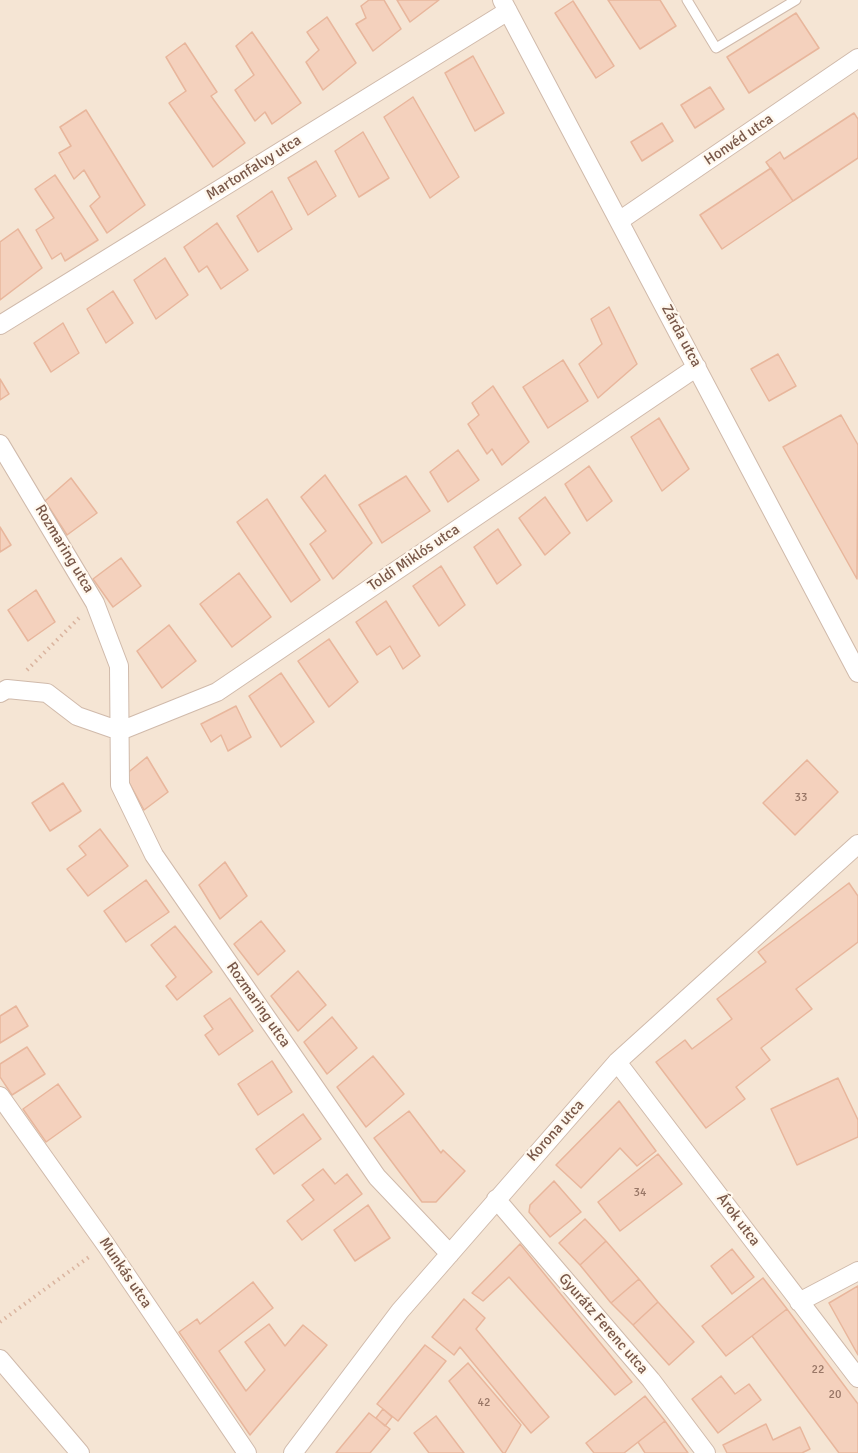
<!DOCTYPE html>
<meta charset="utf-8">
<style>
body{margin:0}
canvas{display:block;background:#fdf4e6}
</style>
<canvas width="858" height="1453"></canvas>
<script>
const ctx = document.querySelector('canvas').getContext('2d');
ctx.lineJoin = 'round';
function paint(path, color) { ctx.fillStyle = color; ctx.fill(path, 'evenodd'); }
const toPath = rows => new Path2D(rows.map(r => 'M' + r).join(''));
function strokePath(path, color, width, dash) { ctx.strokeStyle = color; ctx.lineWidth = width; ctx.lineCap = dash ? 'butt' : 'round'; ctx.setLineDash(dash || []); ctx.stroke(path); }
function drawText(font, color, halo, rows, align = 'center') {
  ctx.font = font + ' Signika,sans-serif'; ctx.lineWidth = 4.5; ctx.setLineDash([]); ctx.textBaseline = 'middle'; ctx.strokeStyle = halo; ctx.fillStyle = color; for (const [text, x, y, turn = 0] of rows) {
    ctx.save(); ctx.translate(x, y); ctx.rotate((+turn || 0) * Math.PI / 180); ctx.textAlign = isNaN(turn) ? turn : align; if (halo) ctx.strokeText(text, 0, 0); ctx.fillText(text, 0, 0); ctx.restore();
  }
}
paint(toPath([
 [0,0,858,0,858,1453,0,1453]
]), '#f5e5d4');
const building = toPath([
 [369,0,384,0,401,29,373,51,356,24,366,18,361,6,369,0],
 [397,0,439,0,410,22,397,0],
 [608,0,660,0,676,26,640,49,608,0],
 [573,1,614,66,596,78,555,13,573,1],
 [796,13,819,48,749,93,727,57,796,13],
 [327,17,356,63,323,90,306,62,319,50,307,32,327,17],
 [252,32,301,103,272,124,265,112,255,121,235,90,254,75,236,46,252,32],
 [185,43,217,92,211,96,245,143,213,167,169,103,186,91,166,57,185,43],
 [473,56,504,113,475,131,445,73,473,56],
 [710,87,724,109,695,128,681,105,710,87],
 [413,97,459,177,430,198,384,117,413,97],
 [86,110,145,205,107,233,90,206,100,197,84,170,74,179,59,153,71,146,60,127,86,110],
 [854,113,858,119,858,158,793,201,766,162,780,152,784,159,854,113],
 [662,123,673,141,642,161,631,142,662,123],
 [363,132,389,178,359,197,335,151,363,132],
 [316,161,336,196,308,215,288,178,316,161],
 [771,168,793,201,722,249,700,215,771,168],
 [55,175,98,240,65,261,61,253,52,259,36,230,54,218,35,189,55,175],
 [272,191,292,229,258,252,237,216,272,191],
 [217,223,248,270,221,289,207,266,199,272,184,247,217,223],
 [18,229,42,268,0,300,0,242,18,229],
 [165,258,188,295,156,319,134,280,165,258],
 [113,291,133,323,106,343,87,309,113,291],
 [609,307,637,364,598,398,579,364,602,344,591,319,609,307],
 [63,323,79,353,51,372,34,343,63,323],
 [778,354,796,386,769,401,751,369,778,354],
 [563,360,588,401,548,428,523,387,563,360],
 [0,379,9,394,0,400,0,379],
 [493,386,529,442,502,465,492,449,487,454,468,424,479,415,472,403,493,386],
 [841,415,858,445,857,579,783,447,841,415],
 [659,418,689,469,662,491,631,437,659,418],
 [458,450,479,480,448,502,430,472,458,450],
 [589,466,612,501,587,521,565,484,589,466],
 [325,475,372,543,333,579,310,544,326,531,301,497,325,475],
 [406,476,430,511,382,543,359,505,406,476],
 [71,478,97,513,67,535,45,501,71,478],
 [545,497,570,533,545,555,519,518,545,497],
 [267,499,320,580,291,602,237,522,267,499],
 [0,527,11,545,0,552,0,527],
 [498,529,521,565,497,584,474,547,498,529],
 [121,558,141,586,113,607,93,579,121,558],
 [441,566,465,605,439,626,413,586,441,566],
 [239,573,271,617,232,647,200,604,239,573],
 [36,590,55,622,28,641,8,610,36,590],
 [386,601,420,656,403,669,390,646,377,655,356,622,386,601],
 [169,625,196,661,162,688,137,651,169,625],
 [329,639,358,682,329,707,298,661,329,639],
 [281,673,314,722,281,747,249,696,281,673],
 [236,706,251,737,228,751,221,735,211,742,201,724,236,706],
 [147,757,168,792,144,810,125,775,147,757],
 [807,760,838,792,795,835,763,803,807,760],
 [63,783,81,811,50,831,32,803,63,783],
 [100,829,128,866,88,896,67,869,86,855,79,846,100,829],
 [225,862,247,896,220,919,199,885,225,862],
 [146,880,169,912,126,942,104,911,146,880],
 [849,883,858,896,858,942,796,989,812,1009,761,1048,770,1060,736,1087,745,1099,706,1128,656,1062,685,1040,692,1049,732,1019,717,999,766,962,758,952,849,883],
 [261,921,285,951,258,975,234,944,261,921],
 [175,926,212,972,177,1000,166,986,176,977,151,945,175,926],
 [298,971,326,1005,298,1031,271,996,298,971],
 [230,998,253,1031,219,1055,205,1035,213,1029,204,1016,230,998],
 [16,1006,28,1026,0,1043,0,1016,16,1006],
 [332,1017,357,1048,327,1074,304,1042,332,1017],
 [27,1047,45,1074,12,1095,0,1077,0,1064,27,1047],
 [373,1056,404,1094,366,1127,337,1087,373,1056],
 [272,1061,292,1092,258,1115,238,1084,272,1061],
 [838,1078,858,1120,858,1137,797,1165,771,1109,838,1078],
 [58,1084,81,1117,46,1142,23,1109,58,1084],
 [619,1101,656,1151,637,1166,620,1148,581,1188,556,1165,619,1101],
 [409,1111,441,1153,443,1150,465,1171,436,1202,422,1202,374,1138,409,1111],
 [303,1114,321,1139,274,1174,256,1149,303,1114],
 [658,1154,682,1184,620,1231,598,1202,658,1154],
 [323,1169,335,1184,347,1174,362,1194,302,1240,287,1221,314,1200,302,1185,323,1169],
 [554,1181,581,1212,550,1237,529,1212,530,1205,554,1181],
 [368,1205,390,1238,355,1261,334,1230,368,1205],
 [585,1219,606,1241,580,1265,559,1243,585,1219],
 [606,1241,639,1279,611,1303,580,1265,606,1241],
 [520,1244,632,1382,615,1395,509,1277,483,1301,472,1293,520,1244],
 [732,1249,754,1277,732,1294,711,1266,732,1249],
 [763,1278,787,1309,726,1356,702,1326,763,1278],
 [639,1279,658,1302,633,1325,611,1303,639,1279],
 [253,1282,273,1308,219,1351,246,1391,265,1370,245,1342,269,1324,285,1346,303,1325,327,1345,250,1435,179,1332,197,1319,200,1324,253,1282],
 [858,1286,858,1355,829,1303,858,1286],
 [464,1299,485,1318,476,1329,549,1417,531,1433,460,1347,454,1355,432,1337,464,1299],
 [658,1302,694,1342,669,1365,633,1325,658,1302],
 [787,1309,858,1404,858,1453,839,1453,752,1336,787,1309],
 [425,1345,446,1361,398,1421,377,1404,425,1345],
 [468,1363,521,1425,505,1453,503,1453,449,1381,468,1363],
 [721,1376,735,1394,749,1384,761,1400,718,1433,692,1399,721,1376],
 [645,1396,665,1421,624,1453,594,1453,586,1443,645,1396],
 [383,1409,392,1417,385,1426,376,1418,383,1409],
 [369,1413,390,1429,370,1453,336,1453,369,1413],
 [436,1416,464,1453,429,1453,414,1433,436,1416],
 [665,1421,688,1453,645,1453,638,1442,665,1421],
 [766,1424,773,1440,800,1427,810,1449,802,1453,727,1453,723,1445,766,1424]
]);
paint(building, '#f4d1bd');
strokePath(building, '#e8b69c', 1.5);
const lane = toPath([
 [687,0,716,48,796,0]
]);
const street = toPath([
 [502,0,858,673],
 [619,221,858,58],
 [0,325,508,11],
 [0,444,95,603,119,666,120,785,154,855,377,1177,450,1254],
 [0,693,7,689,47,693,77,716,120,731,217,692,697,367],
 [617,1062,858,1378],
 [0,1096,106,1245,247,1453],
 [496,1199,651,1380,706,1453],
 [799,1302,858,1271],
 [0,1359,80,1453],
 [293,1453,400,1311,617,1062,858,844]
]);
strokePath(lane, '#d0baab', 11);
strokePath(street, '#d0baab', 20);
strokePath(toPath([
 [27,670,79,618],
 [0,1322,89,1257]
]), '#dab49f', 4, [1.5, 4.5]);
strokePath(lane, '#fff', 9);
strokePath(street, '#fff', 18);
drawText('12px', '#987666', null, [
 ["33",801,798],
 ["34",640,1193],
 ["22",818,1370],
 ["20",835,1395],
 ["42",484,1403]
]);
drawText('15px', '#795849', '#fff8ee', [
 ["Honvéd utca",739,140,-34],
 ["Martonfalvy utca",254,168,-32],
 ["Zárda utca",681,336,62],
 ["Rozmaring utca",64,549,59],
 ["Toldi Miklós utca",414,558,-34],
 ["Rozmaring utca",258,1005,55],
 ["Korona utca",556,1131,-48],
 ["Árok utca",738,1220,53],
 ["Munkás utca",125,1273,56],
 ["Gyurátz Ferenc utca",603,1324,49]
]);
</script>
